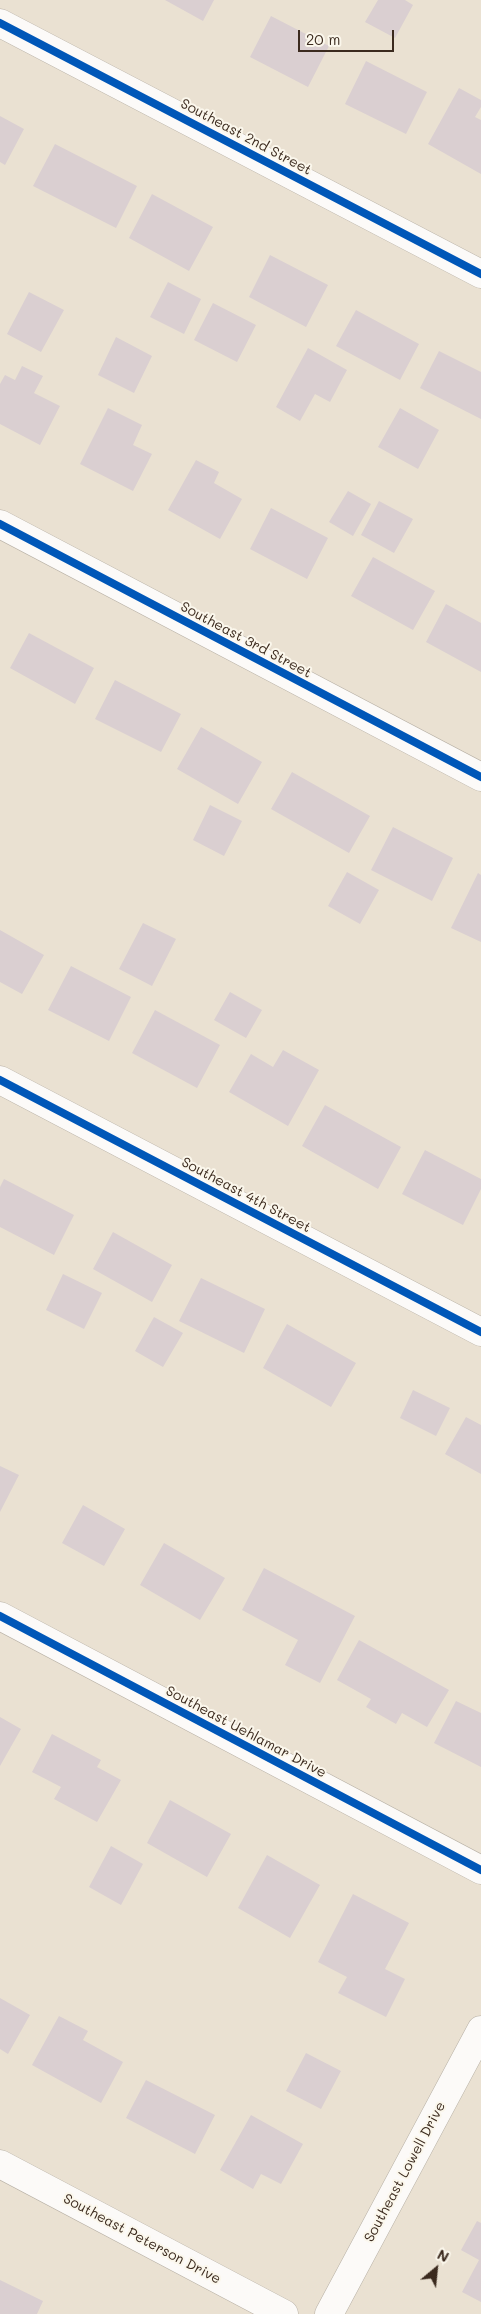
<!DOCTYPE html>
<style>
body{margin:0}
#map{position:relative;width:481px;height:2314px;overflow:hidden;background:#eae1d2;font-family:Mali,sans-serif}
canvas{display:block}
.north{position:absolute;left:411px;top:2244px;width:50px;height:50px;-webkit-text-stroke:4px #fbf7ec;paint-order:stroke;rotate:28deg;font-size:14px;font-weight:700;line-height:20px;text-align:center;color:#3b2a1e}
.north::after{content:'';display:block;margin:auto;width:18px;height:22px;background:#3b2a1e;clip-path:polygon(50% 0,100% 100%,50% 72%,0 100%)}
.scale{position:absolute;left:298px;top:30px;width:96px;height:22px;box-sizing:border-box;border:2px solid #3b2a1e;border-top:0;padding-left:6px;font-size:15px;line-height:18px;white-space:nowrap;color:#3b2a1e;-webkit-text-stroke:4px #fbf7ec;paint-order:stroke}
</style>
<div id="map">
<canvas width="481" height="2314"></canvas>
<div class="north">N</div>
<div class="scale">20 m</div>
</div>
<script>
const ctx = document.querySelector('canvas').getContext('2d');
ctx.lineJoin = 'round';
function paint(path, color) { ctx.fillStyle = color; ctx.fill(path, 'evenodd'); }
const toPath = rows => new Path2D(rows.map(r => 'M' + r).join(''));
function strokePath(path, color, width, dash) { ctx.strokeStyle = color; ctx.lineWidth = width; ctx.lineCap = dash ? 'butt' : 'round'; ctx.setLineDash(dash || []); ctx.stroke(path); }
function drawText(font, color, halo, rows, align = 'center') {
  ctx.font = font + ' Mali,sans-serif'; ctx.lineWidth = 4; ctx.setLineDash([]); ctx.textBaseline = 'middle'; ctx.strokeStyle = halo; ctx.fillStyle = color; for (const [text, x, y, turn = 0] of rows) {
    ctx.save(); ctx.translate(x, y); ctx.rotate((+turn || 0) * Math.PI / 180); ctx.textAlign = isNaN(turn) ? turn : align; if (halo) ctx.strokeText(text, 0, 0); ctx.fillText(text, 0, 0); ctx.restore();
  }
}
paint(toPath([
 [165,0,214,0,203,21],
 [378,0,405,0,413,5,395,38,365,22],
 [271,16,329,46,308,87,250,57],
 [366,61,427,92,406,134,345,104],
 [459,88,481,100,481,107,475,117,481,120,481,174,428,144],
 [0,116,24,129,5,165,0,162],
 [55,144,137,186,116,228,33,186],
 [152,194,213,227,189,271,129,238],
 [270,255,328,285,306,327,249,297],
 [168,282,201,299,184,334,150,317],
 [29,292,64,310,41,352,7,334],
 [213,303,256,325,237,362,194,340],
 [356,310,419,344,400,380,336,346],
 [116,337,152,356,134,393,98,375],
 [308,348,347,370,330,402,315,394,300,421,276,407],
 [439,351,481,372,481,419,420,388],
 [22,366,43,376,34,393,60,406,40,445,0,424,0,384,5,375,15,380],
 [108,408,142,425,133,445,152,454,133,491,80,464],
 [400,408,439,430,418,469,378,447],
 [196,460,219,472,214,483,242,499,220,539,168,510],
 [348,491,371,504,353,536,329,522],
 [379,501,413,519,394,553,361,535],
 [271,508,328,538,307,579,250,549],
 [373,557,435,591,413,630,351,596],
 [446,604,481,623,481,672,426,642],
 [29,633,94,668,75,704,10,668],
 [115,680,181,714,161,752,95,719],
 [201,727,262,762,238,804,177,769],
 [292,772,370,816,349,853,271,809],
 [210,805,242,821,224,856,193,840],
 [393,827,453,858,432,901,371,870],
 [347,872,379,890,360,924,328,906],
 [478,873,481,875,481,942,451,928],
 [143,923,176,939,152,986,119,969],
 [0,930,44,955,22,994,0,982],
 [71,966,131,997,109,1041,48,1010],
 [230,992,262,1010,246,1038,214,1020],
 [155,1010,220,1045,197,1088,132,1053],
 [283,1050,319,1070,288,1126,229,1092,251,1054,273,1067],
 [325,1105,401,1147,378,1189,302,1146],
 [425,1150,481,1179,481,1189,463,1225,402,1194],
 [4,1179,74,1215,54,1255,0,1227,0,1187],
 [113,1232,172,1265,152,1302,93,1269],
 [63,1274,102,1293,84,1329,46,1310],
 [201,1278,265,1309,244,1353,179,1321],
 [154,1317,183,1333,163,1367,135,1351],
 [287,1324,356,1363,331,1407,263,1368],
 [413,1390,450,1408,436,1436,400,1418],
 [466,1417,481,1425,481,1474,445,1454],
 [0,1466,19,1475,0,1512],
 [83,1505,125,1529,104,1566,62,1543],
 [164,1543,225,1578,200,1620,140,1585],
 [264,1568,355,1616,320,1683,285,1665,298,1640,242,1610],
 [359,1640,449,1690,427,1727,402,1713,396,1724,366,1707,371,1699,337,1680],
 [456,1701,481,1713,481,1767,434,1743],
 [0,1717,21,1729,0,1766],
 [52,1734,101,1760,97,1767,121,1780,97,1822,54,1799,61,1787,32,1772],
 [170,1800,231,1834,207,1877,147,1843],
 [111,1846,143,1864,121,1905,89,1887],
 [267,1855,320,1885,290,1938,238,1908],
 [353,1894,409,1923,385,1969,405,1979,386,2017,338,1993,347,1977,318,1962],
 [0,1998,30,2015,8,2054,0,2049],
 [59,2016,88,2031,83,2040,123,2062,101,2103,32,2065],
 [306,2053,341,2071,321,2109,286,2091],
 [146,2080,215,2115,195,2154,126,2118],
 [251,2115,303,2144,281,2184,261,2174,253,2189,220,2170],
 [477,2221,481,2223,481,2302,462,2292,479,2260,461,2250],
 [0,2280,43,2301,37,2314,0,2314]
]), '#dacfd1');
const minor = toPath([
 [0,23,481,274],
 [0,524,481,777],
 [0,1080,481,1332],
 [0,1616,481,1870],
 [0,2164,284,2314],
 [329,2314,481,2030]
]);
strokePath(minor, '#b6afa4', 29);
strokePath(minor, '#fcfaf8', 28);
strokePath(toPath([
 [0,23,481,274],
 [0,524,481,777],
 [0,1080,481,1332],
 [0,1616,481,1870]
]), '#0057b8', 8);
drawText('14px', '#3b2a1e', '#fbf7ec', [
 ["Southeast 2nd Street",246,137,28],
 ["Southeast 3rd Street",246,640,28],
 ["Southeast 4th Street",246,1195,28],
 ["Southeast Uehlamar Drive",246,1732,28],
 ["Southeast Lowell Drive",405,2172,-62],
 ["Southeast Peterson Drive",142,2239,28]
]);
</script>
